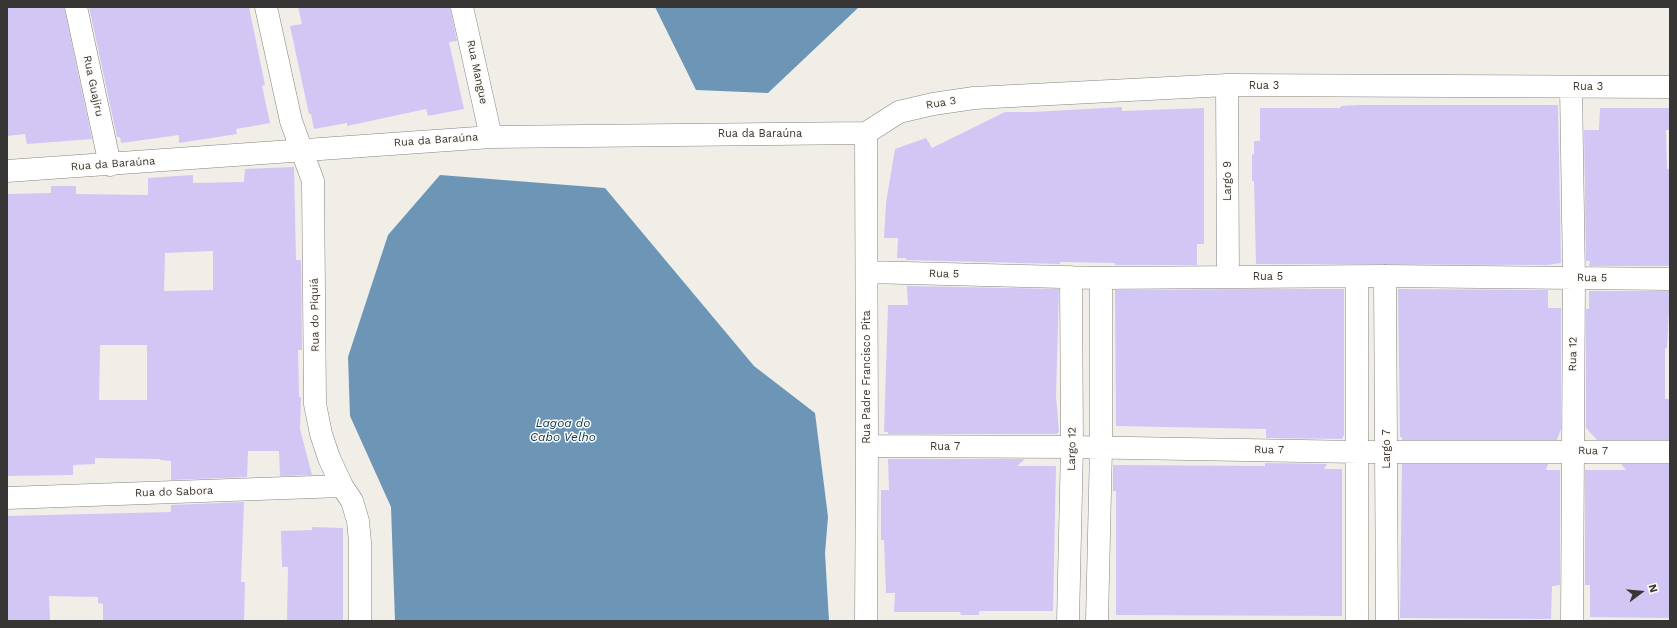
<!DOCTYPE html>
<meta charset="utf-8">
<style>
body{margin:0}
#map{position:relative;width:1677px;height:628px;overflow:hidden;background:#f1eee8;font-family:"Work Sans",sans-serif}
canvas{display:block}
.frame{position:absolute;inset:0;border:8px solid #373634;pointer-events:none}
.north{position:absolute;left:1621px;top:572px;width:40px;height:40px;-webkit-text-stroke:3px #fefbf6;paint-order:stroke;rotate:74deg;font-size:11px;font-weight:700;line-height:16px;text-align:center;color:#373634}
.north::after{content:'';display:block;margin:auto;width:14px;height:18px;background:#373634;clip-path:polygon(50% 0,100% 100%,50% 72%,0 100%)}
</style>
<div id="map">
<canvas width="1677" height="628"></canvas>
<div class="frame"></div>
<div class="north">N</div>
</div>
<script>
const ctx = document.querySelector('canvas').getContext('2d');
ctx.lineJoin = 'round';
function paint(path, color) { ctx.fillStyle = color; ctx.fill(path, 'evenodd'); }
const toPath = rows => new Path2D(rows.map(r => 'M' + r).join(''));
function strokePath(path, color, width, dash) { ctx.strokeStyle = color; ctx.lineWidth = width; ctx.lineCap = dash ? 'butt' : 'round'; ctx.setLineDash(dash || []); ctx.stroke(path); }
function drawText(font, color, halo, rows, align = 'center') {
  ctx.font = font + ' "Work Sans",sans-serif'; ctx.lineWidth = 3; ctx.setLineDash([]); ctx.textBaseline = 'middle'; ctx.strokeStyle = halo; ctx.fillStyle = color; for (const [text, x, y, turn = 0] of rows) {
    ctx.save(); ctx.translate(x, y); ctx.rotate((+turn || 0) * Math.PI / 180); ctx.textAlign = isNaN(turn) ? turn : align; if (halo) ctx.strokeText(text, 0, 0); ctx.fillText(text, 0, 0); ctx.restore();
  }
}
paint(toPath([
 [655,7,859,7,768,93,696,90],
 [440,175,605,188,754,366,815,413,828,517,825,553,829,621,395,621,391,507,350,416,348,357,388,235]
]), '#6d96b6');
paint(toPath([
 [7,7,64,7,92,139,27,144,25,134,7,136],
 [89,7,249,7,265,85,262,86,270,123,236,129,237,134,179,143,179,135,121,143,120,137,117,137],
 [298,7,450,7,457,41,449,42,464,109,428,116,426,109,347,126,347,123,314,129,311,114,309,114,290,26,302,24],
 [1360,105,1558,105,1561,263,1548,265,1256,264,1254,181,1252,181,1252,154,1254,155,1254,141,1260,141,1260,108,1340,108,1341,106],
 [1122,107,1122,111,1204,108,1204,244,1197,244,1197,265,1115,265,1115,263,1060,262,1060,264,906,260,906,258,897,258,898,238,884,238,886,203,895,149,926,138,932,148,1005,112,1033,112],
 [1600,108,1670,108,1670,130,1666,130,1667,169,1670,169,1670,266,1589,266,1590,261,1586,261,1584,130,1599,130],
 [294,167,296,260,301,260,302,350,298,350,299,397,301,397,300,429,312,475,280,476,279,451,248,451,247,477,171,480,171,461,160,460,160,459,95,458,95,464,73,465,73,475,7,476,7,194,51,193,51,186,76,186,76,194,148,195,148,178,193,175,193,183,244,182,245,169],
 [213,251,213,290,164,291,165,253],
 [100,345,147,345,147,400,99,400],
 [907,286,1059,289,1056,396,1059,432,1057,434,888,434,888,432,884,432,888,305,908,305],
 [1258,289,1344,289,1344,435,1342,439,1266,438,1266,429,1116,426,1115,290],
 [1398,289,1548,290,1548,308,1561,308,1561,429,1557,440,1402,440,1402,437,1400,437],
 [1589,291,1670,291,1667,348,1665,348,1665,399,1670,399,1669,440,1597,440,1586,428,1586,309,1589,309],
 [888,459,1025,459,1017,466,1056,466,1053,611,979,611,979,615,961,615,960,612,894,612,895,593,886,593,884,540,881,540,881,490,889,490],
 [1265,463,1327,464,1324,469,1342,469,1342,616,1116,615,1116,491,1113,491,1113,465,1265,466],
 [1402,464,1548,464,1546,470,1560,470,1560,585,1552,586,1551,619,1400,618],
 [1621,464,1669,464,1670,618,1590,617,1590,585,1585,585,1585,470,1626,470],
 [244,502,241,582,245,582,244,621,103,621,103,604,98,603,98,597,49,596,50,621,7,621,7,516,171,512,171,505],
 [312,527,343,528,343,621,287,621,288,567,282,567,281,531,312,530]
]), '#d2c6f4');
const minor = toPath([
 [76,7,110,165],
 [266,7,291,121,313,181,315,404,321,434,329,458,342,486,352,501,358,521,360,542,360,621],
 [462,7,491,137],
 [1227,85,1228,277],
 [1571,87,1574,278,1572,621],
 [866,133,899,112,933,104,974,98,1227,85,1670,87],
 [7,171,491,137,866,133],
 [867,272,1101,278,1385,276,1670,279],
 [1385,276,1387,621],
 [867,446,1072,447,1359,452,1670,452],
 [7,498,342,486],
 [866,621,867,446,866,133],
 [1068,621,1072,447,1071,277],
 [1097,621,1101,448,1101,278],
 [1357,621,1357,277]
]);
strokePath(minor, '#86847f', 23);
strokePath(minor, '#fff', 22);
drawText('11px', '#373634', '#fefbf6', [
 ["Rua Mangue",477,72,78],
 ["Rua Guajiru",93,86,78],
 ["Rua 3",1264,86],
 ["Rua 3",1588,87],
 ["Rua 3",941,103,-10],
 ["Rua da Baraúna",760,134],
 ["Rua da Baraúna",436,140,-4],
 ["Rua da Baraúna",113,164,-4],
 ["Largo 9",1228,181,-90],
 ["Rua 5",944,274,1],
 ["Rua 5",1268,277],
 ["Rua 5",1592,278,1],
 ["Rua do Piquiá",315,315,-91],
 ["Rua 12",1573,354,-89],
 ["Rua Padre Francisco Pita",867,377,-90],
 ["Rua 7",945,447],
 ["Largo 12",1072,449,-89],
 ["Largo 7",1387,449,-90],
 ["Rua 7",1269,450,1],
 ["Rua 7",1593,451,1],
 ["Rua do Sabora",174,492,-2]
]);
drawText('italic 12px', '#013757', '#fefbf6', [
 ["Lagoa do",563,423],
 ["Cabo Velho",563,437]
]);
</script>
